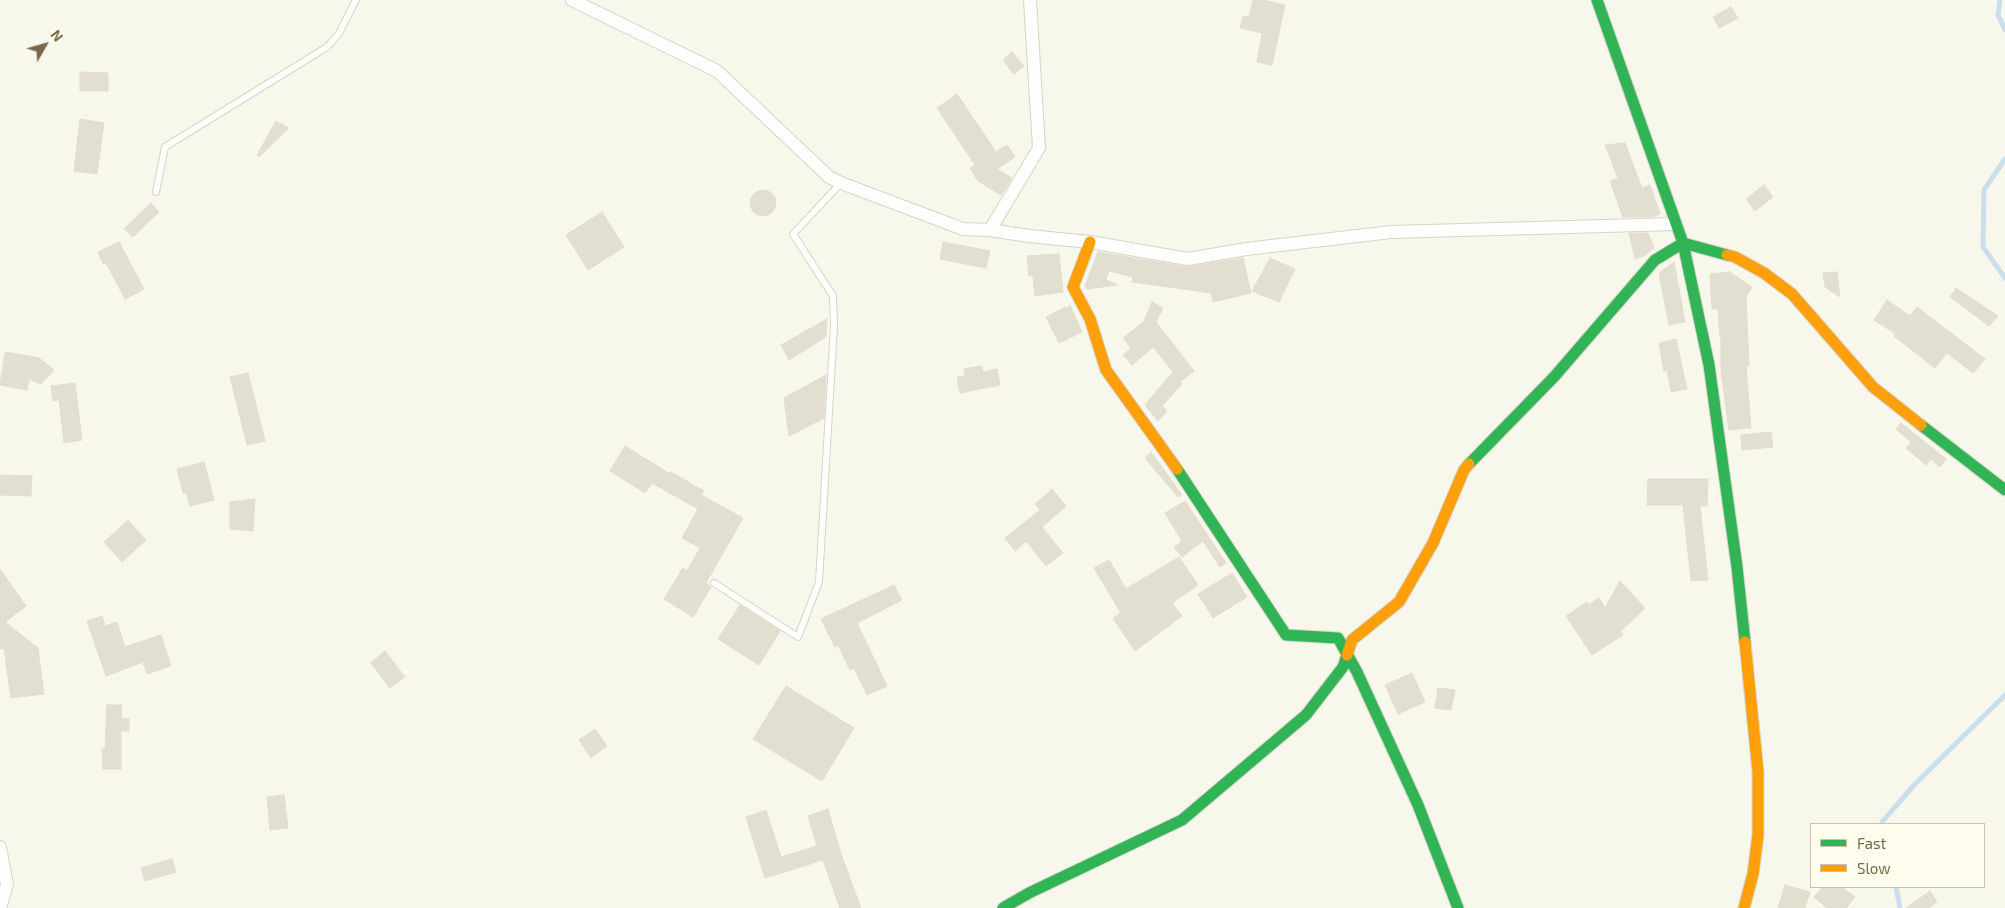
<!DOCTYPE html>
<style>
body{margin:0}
#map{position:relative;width:2005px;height:908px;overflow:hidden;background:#f8f7ec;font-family:"Exo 2",sans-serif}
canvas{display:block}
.legend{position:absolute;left:1810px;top:823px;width:175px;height:65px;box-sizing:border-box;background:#fffdee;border:1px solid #cac2ac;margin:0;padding:6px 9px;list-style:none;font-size:15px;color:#7a6948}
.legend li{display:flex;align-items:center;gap:10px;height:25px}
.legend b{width:25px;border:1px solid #cac2ac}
.north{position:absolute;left:20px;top:20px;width:50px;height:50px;-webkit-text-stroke:4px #fffdee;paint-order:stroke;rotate:52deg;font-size:14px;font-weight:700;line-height:20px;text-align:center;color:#7a6948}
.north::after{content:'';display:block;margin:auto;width:18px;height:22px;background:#7a6948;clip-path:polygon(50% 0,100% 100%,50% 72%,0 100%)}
</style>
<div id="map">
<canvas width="2005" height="908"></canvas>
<ul class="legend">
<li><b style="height:6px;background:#30b455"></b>Fast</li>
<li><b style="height:6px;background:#ff9f0a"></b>Slow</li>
</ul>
<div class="north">N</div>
</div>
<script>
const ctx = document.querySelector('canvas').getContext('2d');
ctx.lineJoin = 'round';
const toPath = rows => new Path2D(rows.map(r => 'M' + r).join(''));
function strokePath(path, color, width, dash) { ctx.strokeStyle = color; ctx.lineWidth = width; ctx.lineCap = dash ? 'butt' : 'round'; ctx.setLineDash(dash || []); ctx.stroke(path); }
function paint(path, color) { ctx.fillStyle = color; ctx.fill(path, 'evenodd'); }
strokePath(toPath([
 [2000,0,1998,15,2005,30],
 [2005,159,1984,190,1983,247,2005,278],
 [1883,824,1882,822,1915,784,2005,695],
 [1896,887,1900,908]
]), '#cbdeeb', 5);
const building = toPath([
 [1253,0,1263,0,1285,5,1272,65,1257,62,1262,33,1240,28,1243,16,1249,17,1253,0],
 [1731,7,1738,18,1719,28,1713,17,1731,7],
 [1012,52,1024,66,1014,74,1003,60,1012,52],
 [80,72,108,73,108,91,80,91,80,72],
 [957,94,996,152,1007,145,1015,157,997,169,1012,178,1001,195,978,181,970,168,975,165,937,108,957,94],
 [80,119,104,123,97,174,74,171,80,119],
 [276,121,289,128,259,157,257,155,276,121],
 [1625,143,1642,188,1650,185,1660,214,1652,217,1623,217,1610,181,1618,178,1605,145,1625,143],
 [1764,185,1773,197,1755,211,1746,199,1764,185],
 '750 203a13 13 0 1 1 26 0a13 13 0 1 1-26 0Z',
 [151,203,159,212,133,237,124,229,151,203],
 [602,212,624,247,588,270,566,235,602,212],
 [1629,233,1648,233,1654,248,1644,256,1635,259,1629,233],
 [119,242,144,289,125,299,106,263,103,264,98,252,119,242],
 [943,242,990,251,986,268,940,259,943,242],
 [1098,252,1187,267,1243,258,1251,293,1213,302,1211,293,1132,282,1133,277,1109,271,1106,279,1103,278,1117,285,1087,289,1085,286,1098,252],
 [1059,254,1063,292,1035,296,1033,276,1029,276,1027,256,1059,254],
 [1270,258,1295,269,1279,302,1252,291,1270,258],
 [1674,262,1685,322,1669,325,1659,273,1674,262],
 [1730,272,1752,287,1746,297,1749,366,1746,366,1751,428,1729,430,1721,372,1721,338,1720,338,1718,309,1712,309,1710,274,1730,272],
 [1837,272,1840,297,1825,287,1823,273,1837,272],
 [1956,288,1998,316,1989,326,1950,297,1956,288],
 [1887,300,1910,316,1917,307,1985,359,1973,373,1947,353,1935,368,1894,336,1896,334,1874,320,1887,300],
 [1152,302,1163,308,1156,322,1194,371,1180,382,1182,384,1162,406,1167,411,1158,421,1145,405,1173,372,1153,347,1132,365,1123,355,1131,348,1123,338,1144,321,1152,302],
 [1070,305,1082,332,1059,343,1046,317,1066,307,1066,309,1070,305],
 [827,319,826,337,789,360,781,345,827,319],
 [1676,339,1687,389,1671,392,1667,370,1664,371,1659,343,1676,339],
 [5,352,39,358,54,370,41,384,29,379,27,390,0,385,5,352],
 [981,366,983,372,997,369,1000,385,960,393,957,377,965,376,964,369,981,366],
 [248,373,265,441,247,445,230,377,248,373],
 [826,375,824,418,789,436,784,398,826,375],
 [75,383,82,440,64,443,59,400,53,401,51,386,75,383],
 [1901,423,1946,459,1940,467,1931,459,1926,465,1906,448,1911,442,1896,429,1901,423],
 [1771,432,1773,447,1742,450,1741,435,1771,432],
 [625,446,670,474,671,472,704,491,701,495,743,518,706,583,711,587,693,617,664,599,683,568,687,571,700,548,682,538,698,509,652,483,645,493,610,471,625,446],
 [1151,452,1182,495,1178,497,1145,458,1151,452],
 [204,462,214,500,190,506,186,492,183,493,177,469,204,462],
 [0,475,32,476,31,496,0,495,0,475],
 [1648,479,1708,479,1707,506,1700,506,1708,580,1691,581,1683,505,1647,505,1648,479],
 [1052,489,1066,506,1042,527,1063,553,1046,566,1026,541,1015,551,1005,538,1040,510,1035,504,1052,489],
 [255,499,253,531,230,529,230,502,255,499],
 [1185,501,1226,563,1220,567,1203,541,1182,557,1174,547,1182,541,1165,513,1185,501],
 [128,520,146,540,122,562,104,542,128,520],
 [1179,557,1198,585,1172,603,1182,616,1135,651,1113,618,1121,613,1094,568,1109,560,1126,589,1179,557],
 [0,569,26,606,5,622,38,648,44,694,11,698,4,648,0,649,0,569],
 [1232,573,1247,597,1213,618,1198,594,1232,573],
 [1620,581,1645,608,1621,631,1623,635,1592,655,1566,616,1587,602,1589,605,1599,598,1605,608,1620,581],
 [894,585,902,600,857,623,887,686,867,695,854,668,850,670,838,645,835,647,821,619,894,585],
 [740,605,780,631,759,665,718,639,740,605],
 [102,616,105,626,117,622,125,647,161,635,171,666,147,674,143,662,106,676,87,621,102,616],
 [385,651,405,677,390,688,371,663,385,651],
 [1412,673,1425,702,1398,714,1385,685,1412,673],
 [786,686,854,728,822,781,753,739,786,686],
 [1438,688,1455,690,1451,710,1435,708,1438,688],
 [107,705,122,705,121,718,129,719,129,731,121,731,121,769,103,769,102,749,105,749,107,705],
 [595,729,607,746,591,758,579,740,595,729],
 [284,795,288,828,270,830,267,797,284,795],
 [828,809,841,854,861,908,840,908,823,860,765,878,746,817,766,810,781,857,817,846,808,816,828,809],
 [172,859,176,872,145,881,141,868,172,859],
 [1785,885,1810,892,1805,908,1778,908,1785,885],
 [1823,887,1842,887,1855,897,1846,908,1827,908,1814,897,1823,887],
 [1930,891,1937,902,1929,908,1906,908,1930,891]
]);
paint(building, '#e3dfd0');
strokePath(building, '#e2ddcd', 1);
const lane = toPath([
 [156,192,165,147,327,47,338,35,356,0],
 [714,583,798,637,819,582,834,326,833,296,793,234,841,183]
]);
const street = toPath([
 [572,0,717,71,829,177,841,183,963,229,990,230,1039,148,1030,0],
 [990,230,1029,236,1090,242,1188,259,1246,249,1391,232,1676,224],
 [0,847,7,885,0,908]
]);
const fast = toPath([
 [1597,0,1683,243,1709,365,1737,567,1745,642],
 [1921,425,2005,490],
 [1469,464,1554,377,1655,260,1683,243,1727,255],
 [1177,469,1286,635,1338,638,1357,672,1418,805,1458,908],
 [1003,908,1029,893,1182,820,1306,715,1343,667,1347,655]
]);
const slow = toPath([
 [1090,242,1073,287,1090,319,1106,370,1177,469],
 [1727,255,1735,257,1764,273,1792,294,1873,387,1921,425],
 [1347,655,1352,640,1399,602,1433,543,1464,470,1469,464],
 [1744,908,1753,874,1758,835,1758,772,1745,642]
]);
strokePath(lane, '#d7d4c8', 8);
strokePath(street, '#d7d4c8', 14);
strokePath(fast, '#d8d4c8', 13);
strokePath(slow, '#d8d4c8', 13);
strokePath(lane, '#fefefc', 6);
strokePath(street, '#fefefc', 12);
strokePath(fast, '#30b455', 11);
strokePath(slow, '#ff9f0a', 11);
</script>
